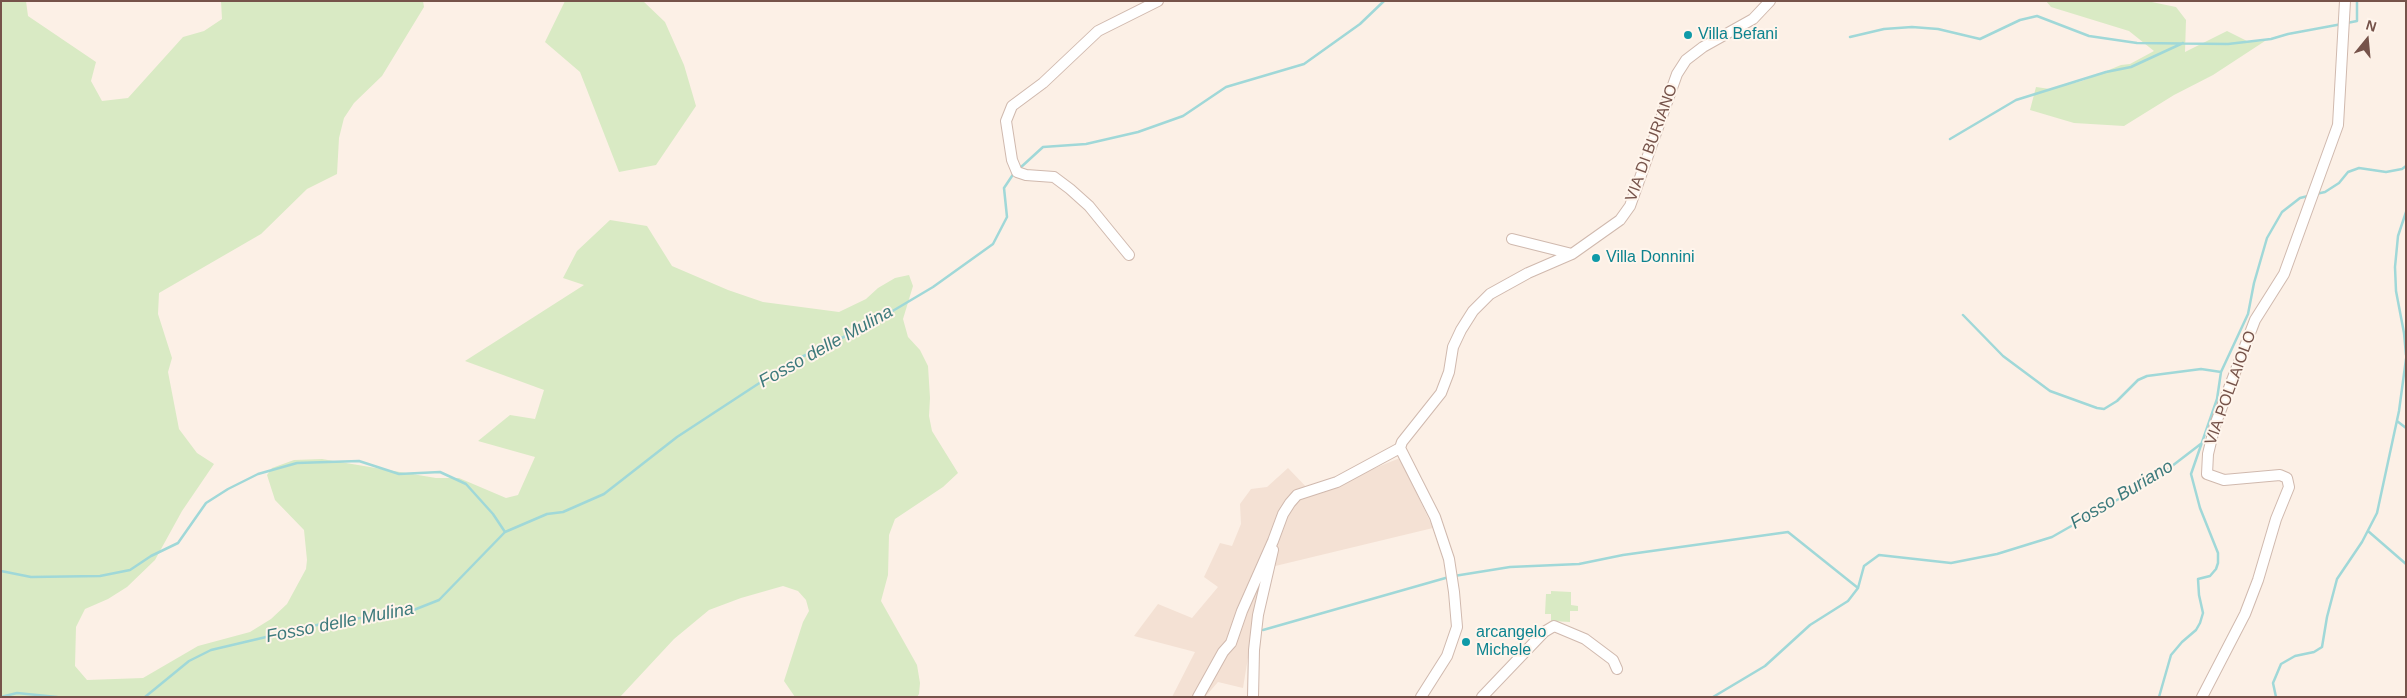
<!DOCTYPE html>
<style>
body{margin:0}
#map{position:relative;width:2407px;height:698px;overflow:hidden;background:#fcf0e6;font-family:Helvetica,sans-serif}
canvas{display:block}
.frame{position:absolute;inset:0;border:2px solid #76534a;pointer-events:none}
.north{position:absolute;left:2342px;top:15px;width:50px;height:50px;-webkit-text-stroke:4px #fff5ec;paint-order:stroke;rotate:17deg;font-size:14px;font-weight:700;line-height:20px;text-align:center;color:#76534a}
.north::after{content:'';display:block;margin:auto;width:18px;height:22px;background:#76534a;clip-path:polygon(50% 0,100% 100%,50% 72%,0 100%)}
</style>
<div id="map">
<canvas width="2407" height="698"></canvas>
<div class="frame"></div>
<div class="north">N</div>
</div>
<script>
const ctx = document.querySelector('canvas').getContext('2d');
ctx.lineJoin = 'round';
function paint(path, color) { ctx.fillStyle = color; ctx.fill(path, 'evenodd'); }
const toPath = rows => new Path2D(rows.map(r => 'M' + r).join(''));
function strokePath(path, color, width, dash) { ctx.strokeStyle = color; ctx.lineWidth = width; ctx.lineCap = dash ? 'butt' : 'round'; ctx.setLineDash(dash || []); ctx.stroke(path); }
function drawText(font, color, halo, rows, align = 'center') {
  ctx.font = font + ' Helvetica,sans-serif'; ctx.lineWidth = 4; ctx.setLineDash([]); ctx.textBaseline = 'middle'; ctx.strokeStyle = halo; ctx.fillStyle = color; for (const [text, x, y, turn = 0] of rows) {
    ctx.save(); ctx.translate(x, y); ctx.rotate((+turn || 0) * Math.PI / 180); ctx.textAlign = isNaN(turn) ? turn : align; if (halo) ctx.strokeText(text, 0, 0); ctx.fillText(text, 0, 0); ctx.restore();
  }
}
paint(toPath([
 [1400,458,1433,528,1267,568,1251,639,1243,688,1218,682,1205,697,1172,697,1195,652,1134,636,1158,604,1192,618,1218,587,1204,577,1220,543,1232,546,1241,524,1240,504,1251,489,1267,487,1288,468,1312,493]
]), '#f4e1d4');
paint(toPath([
 [1,1,26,1,28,16,96,62,91,81,102,101,128,98,183,37,204,31,222,19,221,1,423,1,424,7,382,76,354,103,344,118,339,138,337,174,307,189,261,234,159,293,158,314,172,358,168,372,179,429,197,453,214,464,182,511,155,560,127,587,108,599,85,609,76,627,75,666,87,680,143,678,198,646,250,632,271,619,287,604,306,569,307,560,304,530,275,500,267,475,272,468,294,460,322,459,436,478,459,478,506,498,518,495,535,457,478,441,510,415,535,419,544,390,465,361,584,285,563,278,577,251,610,220,647,226,672,266,728,290,763,302,839,312,866,299,878,288,895,278,909,275,913,286,903,319,908,337,920,350,928,366,930,398,929,416,932,431,958,473,943,487,895,519,889,535,888,575,881,601,917,665,920,683,919,694,917,697,795,697,784,681,803,622,809,611,806,600,798,591,783,586,741,598,709,610,674,639,620,697,1,697],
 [565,1,643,1,665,22,684,65,696,106,656,165,619,172,580,72,545,42],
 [2046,1,2147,1,2176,7,2186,20,2185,52,2227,31,2249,42,2265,41,2213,75,2174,95,2124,126,2074,123,2030,110,2036,87,2050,89,2082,81,2121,65,2130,64,2154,51,2129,31,2051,7],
 [1551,591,1571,592,1571,605,1578,606,1578,611,1570,611,1570,622,1551,621,1551,614,1545,614,1546,594,1551,594]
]), '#d9eac4');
strokePath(toPath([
 [2347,23,2357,21,2357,1],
 [1850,37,1884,29,1912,27,1938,29,1980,39,2020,20,2037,16,2089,36,2137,43,2228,44,2271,39,2288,34,2342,24],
 [1950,139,2016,100,2106,72,2131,67,2183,43],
 [1020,168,1043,147,1086,144,1138,132,1183,116,1226,87,1304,64,1360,24,1384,1],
 [2316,194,2325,192,2339,183,2348,172,2359,168,2386,172,2402,169,2406,166],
 [2406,212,2398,236,2395,267,2396,291,2404,333,2406,355],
 [1963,315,2003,356,2050,391,2097,408,2104,409,2117,401,2138,380,2147,376,2201,369,2221,372],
 [2397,421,2406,428],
 [2368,531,2406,564],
 [1,571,31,577,100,576,130,570,151,556,178,543,206,503,228,489,258,474,297,463,359,461,399,474,440,472,466,484,493,514,505,532],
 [1454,576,1510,567,1579,564,1623,555,1788,532,1858,588],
 [1263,630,1449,577],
 [1,697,17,693,57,697],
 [145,697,189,661,211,650,334,621,406,613,439,600,505,532,547,514,563,512,604,494,677,437,793,361,869,325,933,287,993,244,1007,217,1004,188,1014,173],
 [1713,697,1765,666,1810,625,1848,601,1858,588,1864,566,1879,555,1951,563,1997,554,2052,537,2159,476,2202,443],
 [2159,697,2171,655,2182,642,2196,630,2200,623,2203,613,2199,595,2198,579,2210,576,2216,569,2218,563,2218,553,2200,508,2191,474,2217,399,2221,372,2248,314,2254,283,2267,238,2282,212,2300,198,2308,196],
 [2276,697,2273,683,2281,664,2295,656,2314,652,2322,647,2327,617,2337,579,2362,542,2377,513,2399,411,2406,359]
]), '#a0d8d8', 2.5);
const minor = toPath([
 [1512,239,1572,254],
 [1129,255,1089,206,1070,189,1054,177,1026,175,1017,172,1012,160,1006,121,1012,106,1043,83,1098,31,1158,1],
 [1400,448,1435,517,1449,559,1454,592,1457,627,1447,656,1421,697],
 [1198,697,1223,652,1231,643,1242,611,1273,541,1283,514,1290,503,1297,495,1337,482,1400,448,1402,442,1441,393,1449,372,1453,347,1461,330,1473,311,1490,294,1528,273,1572,254,1620,220,1630,206,1677,74,1686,60,1703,47,1753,19,1770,1],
 [1253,697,1254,650,1258,615,1273,550],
 [1482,697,1544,632,1554,626,1585,639,1613,660,1617,669],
 [2202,697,2245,614,2258,580,2276,519,2289,487,2287,478,2280,475,2224,480,2207,474,2208,454,2215,425,2255,320,2284,274,2338,125,2345,1]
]);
strokePath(minor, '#d0b9ae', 12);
strokePath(minor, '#fff', 10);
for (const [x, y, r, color] of [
 [1688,35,5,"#0f9aa8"],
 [1596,258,5,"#0f9aa8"],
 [1466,642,5,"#0f9aa8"]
]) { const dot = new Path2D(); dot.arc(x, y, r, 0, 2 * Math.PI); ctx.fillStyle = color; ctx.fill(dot); strokePath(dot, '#fff5ec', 2); }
drawText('16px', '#0d838f', '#fff5ec', [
 ["Villa Befani",1698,35],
 ["Villa Donnini",1606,258],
 ["arcangelo",1476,633],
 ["Michele",1476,651]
], 'left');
drawText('16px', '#76534a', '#fff5ec', [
 ["VIA DI BURIANO",1652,143,-70],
 ["VIA POLLAIOLO",2231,388,-70]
]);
drawText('italic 18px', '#3d7a7c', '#fff5ec', [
 ["Fosso delle Mulina",826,347,-29],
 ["Fosso Buriano",2122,495,-31],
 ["Fosso delle Mulina",340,623,-11]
]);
</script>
